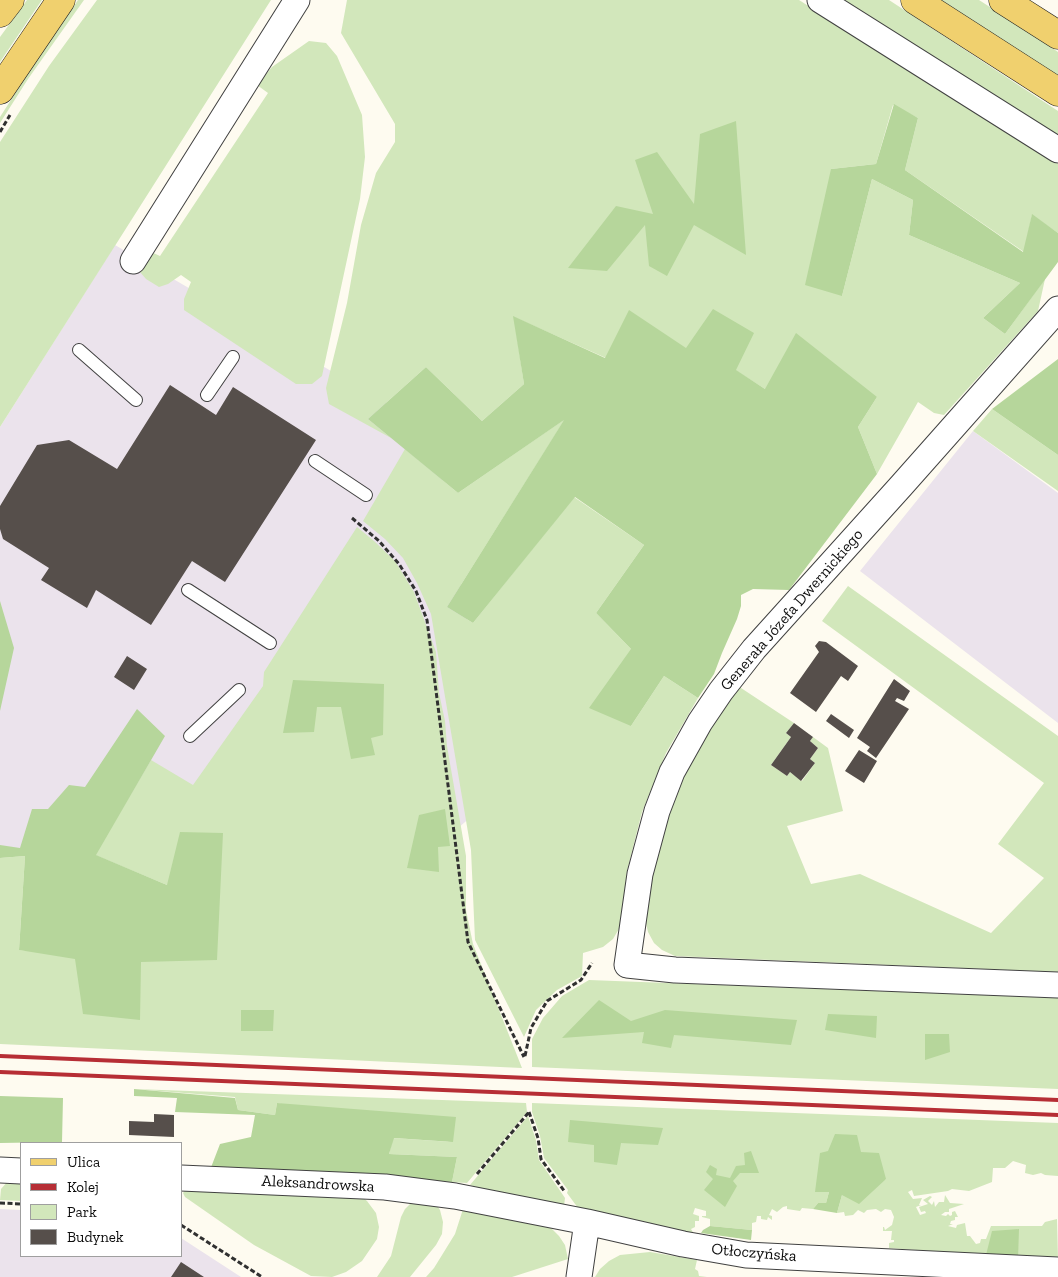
<!DOCTYPE html>
<meta charset="utf-8">
<style>
body{margin:0}
#map{position:relative;width:1058px;height:1277px;overflow:hidden;background:#fefbf0;font-family:"Zilla Slab",serif}
canvas{display:block}
.legend{position:absolute;left:20px;top:1142px;width:162px;height:115px;box-sizing:border-box;background:#fff;border:1px solid #9f9f9f;margin:0;padding:6px 9px;list-style:none;font-size:15px;color:#0e0e0e}
.legend li{display:flex;align-items:center;gap:10px;height:25px}
.legend b{width:25px;border:1px solid #9f9f9f}
</style>
<div id="map">
<canvas width="1058" height="1277"></canvas>
<ul class="legend">
<li><b style="height:6px;background:#f0d06e"></b>Ulica</li>
<li><b style="height:6px;background:#b62e35"></b>Kolej</li>
<li><b style="height:14px;background:#d2e7bb"></b>Park</li>
<li><b style="height:14px;background:#564f4b"></b>Budynek</li>
</ul>
</div>
<script>
const ctx = document.querySelector('canvas').getContext('2d');
ctx.lineJoin = 'round';
function paint(path, color) { ctx.fillStyle = color; ctx.fill(path, 'evenodd'); }
const toPath = rows => new Path2D(rows.map(r => 'M' + r).join(''));
function strokePath(path, color, width, dash) { ctx.strokeStyle = color; ctx.lineWidth = width; ctx.lineCap = dash ? 'butt' : 'round'; ctx.setLineDash(dash || []); ctx.stroke(path); }
function drawText(font, color, halo, rows, align = 'center') {
  ctx.font = font + ' "Zilla Slab",serif'; ctx.lineWidth = 5; ctx.setLineDash([]); ctx.textBaseline = 'middle'; ctx.strokeStyle = halo; ctx.fillStyle = color; for (const [text, x, y, turn = 0] of rows) {
    ctx.save(); ctx.translate(x, y); ctx.rotate((+turn || 0) * Math.PI / 180); ctx.textAlign = isNaN(turn) ? turn : align; if (halo) ctx.strokeText(text, 0, 0); ctx.fillText(text, 0, 0); ctx.restore();
  }
}
paint(toPath([
 [115,245,434,431,498,794,418,862,0,851,0,427],
 [973,431,1058,493,1058,723,860,571],
 [0,1209,21,1210,21,1256,181,1256,181,1238,241,1277,0,1277]
]), '#ebe3ec');
paint(toPath([
 [27,0,42,0,0,62,0,37],
 [78,0,84,0,28,79,0,123,0,117,25,78],
 [97,0,271,0,0,427,0,142,49,66],
 [347,0,799,0,1058,164,1058,233,1032,215,1024,252,905,170,918,118,893,105,876,164,831,169,842,296,872,179,913,200,909,235,1020,283,983,318,1005,334,1045,279,1038,311,944,415,934,413,918,402,877,474,858,427,877,397,765,389,735,370,686,348,606,358,514,317,524,384,482,421,426,367,368,419,391,438,329,404,326,388,347,303,361,225,376,173,395,142,395,124,341,33],
 [839,0,889,0,1058,111,1058,140],
 [941,0,979,0,1030,33,1058,52,1058,76],
 [309,41,326,43,337,56,362,115,365,157,360,199,322,376,312,384,296,384,184,310,184,299,191,282,181,275,168,284,159,287,146,279,140,272,149,251,160,256,268,93,257,85,272,67],
 [992,409,1058,455,1058,491,973,431],
 [565,419,447,607,473,623,574,497,644,545,596,613,631,649,631,726,664,676,698,698,666,753,642,812,627,871,620,927,613,939,603,947,583,953,582,976,557,990,536,1010,524,1037,475,940,471,850,431,614,417,583,403,558,385,539,363,521,405,449,458,493],
 [357,527,374,541,395,561,414,592,436,652,439,693,445,721,447,746,466,856,466,910,473,944,522,1068,0,1044,0,858,25,856,19,950,141,962,167,885,95,855,151,760,193,785,263,686,264,672],
 [848,586,1058,736,1058,972,675,956,662,950,654,943,648,932,645,919,654,862,673,800,692,755,738,686,794,723,786,733,791,737,771,765,787,776,790,772,802,781,815,763,810,759,818,748,810,741,813,737,828,748,843,811,787,826,811,884,860,874,991,933,1044,878,998,844,1044,783,822,621],
 [589,980,1058,998,1058,1089,532,1067,532,1039,543,1018,562,996],
 [134,1089,526,1103,527,1112,467,1183,452,1182,457,1157,389,1154,393,1138,452,1142,277,1103,275,1115,238,1110,235,1097],
 [532,1103,1058,1123,1058,1176,1045,1175,1041,1173,1033,1175,1025,1173,1026,1165,1013,1161,1005,1168,993,1168,992,1182,969,1191,952,1189,948,1191,914,1196,912,1190,908,1192,913,1199,922,1198,919,1205,921,1205,916,1207,920,1215,926,1213,925,1211,921,1212,919,1207,928,1204,923,1200,930,1196,932,1197,928,1201,932,1205,934,1201,935,1207,939,1202,944,1202,945,1195,950,1203,964,1204,949,1209,949,1212,945,1212,941,1215,946,1216,948,1214,950,1216,952,1215,952,1212,955,1211,958,1217,955,1217,955,1220,951,1221,950,1224,953,1224,948,1226,956,1228,957,1225,965,1223,967,1236,970,1236,976,1244,980,1243,981,1239,986,1239,991,1226,1042,1226,1045,1222,1057,1219,1058,1260,1018,1259,1018,1229,986,1255,889,1248,889,1243,894,1242,894,1240,891,1240,892,1231,883,1231,883,1227,884,1227,885,1230,892,1225,894,1217,891,1210,885,1209,881,1212,876,1209,867,1210,864,1213,858,1210,853,1215,845,1216,844,1212,837,1213,842,1195,886,1179,816,1192,829,1192,826,1203,818,1203,813,1209,802,1208,800,1211,787,1209,787,1206,783,1207,777,1212,772,1209,769,1215,772,1216,772,1220,768,1217,767,1220,761,1219,761,1216,757,1216,756,1222,752,1223,752,1230,710,1226,710,1219,702,1217,702,1216,706,1216,706,1211,695,1208,693,1214,699,1216,699,1221,695,1221,695,1227,691,1229,694,1234,578,1208,567,1193,568,1190,544,1158,540,1136,532,1112],
 [528,1116,536,1140,539,1160,565,1198,564,1206,504,1195,470,1185],
 [8,1181,21,1182,21,1201,0,1200,1,1189],
 [186,1189,361,1196,367,1201,376,1213,379,1227,377,1239,362,1261,346,1272,332,1277,311,1276,254,1245,185,1197,183,1193],
 [411,1203,436,1204,440,1210,443,1222,442,1234,436,1245,410,1277,377,1277,391,1256,401,1217,405,1209],
 [464,1206,541,1223,551,1228,559,1236,565,1245,568,1259,512,1277,426,1277,434,1268,455,1234],
 [650,1252,697,1260,695,1269,698,1271,699,1276,707,1277,595,1277,600,1269,609,1261,620,1255]
]), '#d2e7bb');
paint(toPath([
 [894,104,918,118,905,170,1023,252,1032,214,1058,233,1058,262,1005,334,983,318,1020,283,909,235,913,200,872,179,842,296,805,285,831,169,876,164],
 [736,121,746,255,694,225,667,276,649,266,645,225,607,271,568,268,616,206,653,214,635,160,657,152,694,204,700,134],
 [713,309,754,333,736,370,765,389,796,333,877,397,858,427,877,474,789,590,753,589,741,595,741,606,737,619,722,653,714,674,698,698,664,676,631,726,589,708,631,649,596,613,644,545,575,497,473,623,447,607,564,420,458,493,368,419,426,367,482,421,524,384,513,316,605,358,629,310,686,348],
 [1058,359,1058,455,992,409],
 [0,601,14,648,0,711],
 [293,680,384,684,383,735,371,738,375,755,351,759,341,707,317,707,314,732,283,733],
 [137,709,165,736,96,855,167,885,180,832,223,833,217,960,141,962,140,1020,83,1014,75,959,19,950,25,856,0,858,0,845,20,848,32,809,48,809,69,785,85,787],
 [445,809,450,846,438,847,439,872,407,868,419,815],
 [599,1000,631,1021,665,1010,797,1020,791,1045,674,1035,671,1048,642,1043,644,1032,562,1038],
 [241,1010,274,1010,273,1031,241,1031],
 [828,1014,877,1016,876,1038,825,1030],
 [925,1034,949,1034,950,1052,925,1060],
 [134,1089,235,1098,238,1110,275,1115,277,1103,456,1117,453,1142,394,1138,389,1154,457,1157,452,1182,210,1170,220,1144,251,1137,255,1115,175,1112,177,1098,134,1096],
 [0,1096,63,1098,62,1142,0,1143],
 [570,1120,663,1128,658,1145,621,1143,617,1165,594,1162,594,1145,568,1142],
 [835,1134,857,1135,861,1152,879,1153,886,1179,859,1204,842,1195,837,1213,813,1209,818,1203,826,1203,829,1192,815,1192,820,1153,828,1151],
 [751,1151,759,1173,740,1173,733,1181,737,1186,725,1207,704,1190,713,1179,706,1172,710,1165,717,1169,716,1175,730,1178,736,1166,745,1165,744,1153],
 [710,1226,752,1230,751,1240,701,1233,703,1230],
 [1019,1229,1018,1259,986,1255,992,1231]
]), '#b6d69b');
paint(toPath([
 [170,385,216,415,233,387,316,440,225,582,192,561,151,625,96,590,87,608,41,580,49,568,3,539,0,529,0,506,37,445,69,440,117,469],
 [819,641,826,642,858,666,848,681,841,676,816,712,790,693,819,652,815,646],
 [127,656,147,669,134,690,114,677],
 [894,679,910,691,904,701,897,698,895,701,909,709,876,758,867,751,870,747,857,738],
 [831,714,854,730,849,738,826,721],
 [794,723,813,737,810,741,818,748,810,759,815,763,801,781,790,772,787,776,771,765,791,737,786,733],
 [859,750,877,761,864,783,845,771],
 [154,1114,174,1115,174,1137,129,1135,129,1121,154,1122],
 [181,1262,204,1277,171,1277]
]), '#564f4b');
const lane = toPath([
 [79,350,136,400],
 [207,395,233,357],
 [315,461,366,495],
 [188,590,270,643],
 [190,736,239,690]
]);
const street = toPath([
 [820,0,1058,150],
 [133,261,297,0],
 [1058,309,901,486,754,649,721,691,700,722,672,772,657,811,640,874,627,965,675,970,1058,985],
 [0,1170,21,1171],
 [181,1178,385,1187,455,1196,587,1222,683,1244,746,1255,1058,1270],
 [579,1277,587,1222]
]);
const primary = toPath([
 [915,0,1058,92],
 [1003,0,1058,35],
 [0,13,10,0],
 [0,90,61,0]
]);
strokePath(lane, '#414141', 14);
strokePath(street, '#414141', 27);
strokePath(primary, '#1f1f1f', 29);
strokePath(toPath([
 [0,132,10,115],
 [352,518,379,541,399,564,416,591,427,620,468,942,524,1057],
 [525,1056,531,1028,547,1001,581,980,592,963],
 [529,1112,538,1138,541,1159,565,1192],
 [477,1174,529,1112],
 [0,1203,21,1204],
 [181,1225,262,1277]
]), '#303030', 3, [5, 2.5]);
strokePath(lane, '#fff', 12);
strokePath(street, '#fff', 25);
strokePath(primary, '#f0d06e', 28);
strokePath(toPath([
 [0,1056,1058,1100],
 [0,1072,1058,1115]
]), '#b62e35', 4);
drawText('16px', '#0e0e0e', '#fff', [
 ["Generała Józefa Dwernickiego",792,610,-49],
 ["Aleksandrowska",318,1184,3],
 ["Otłoczyńska",754,1253,5]
]);
</script>
